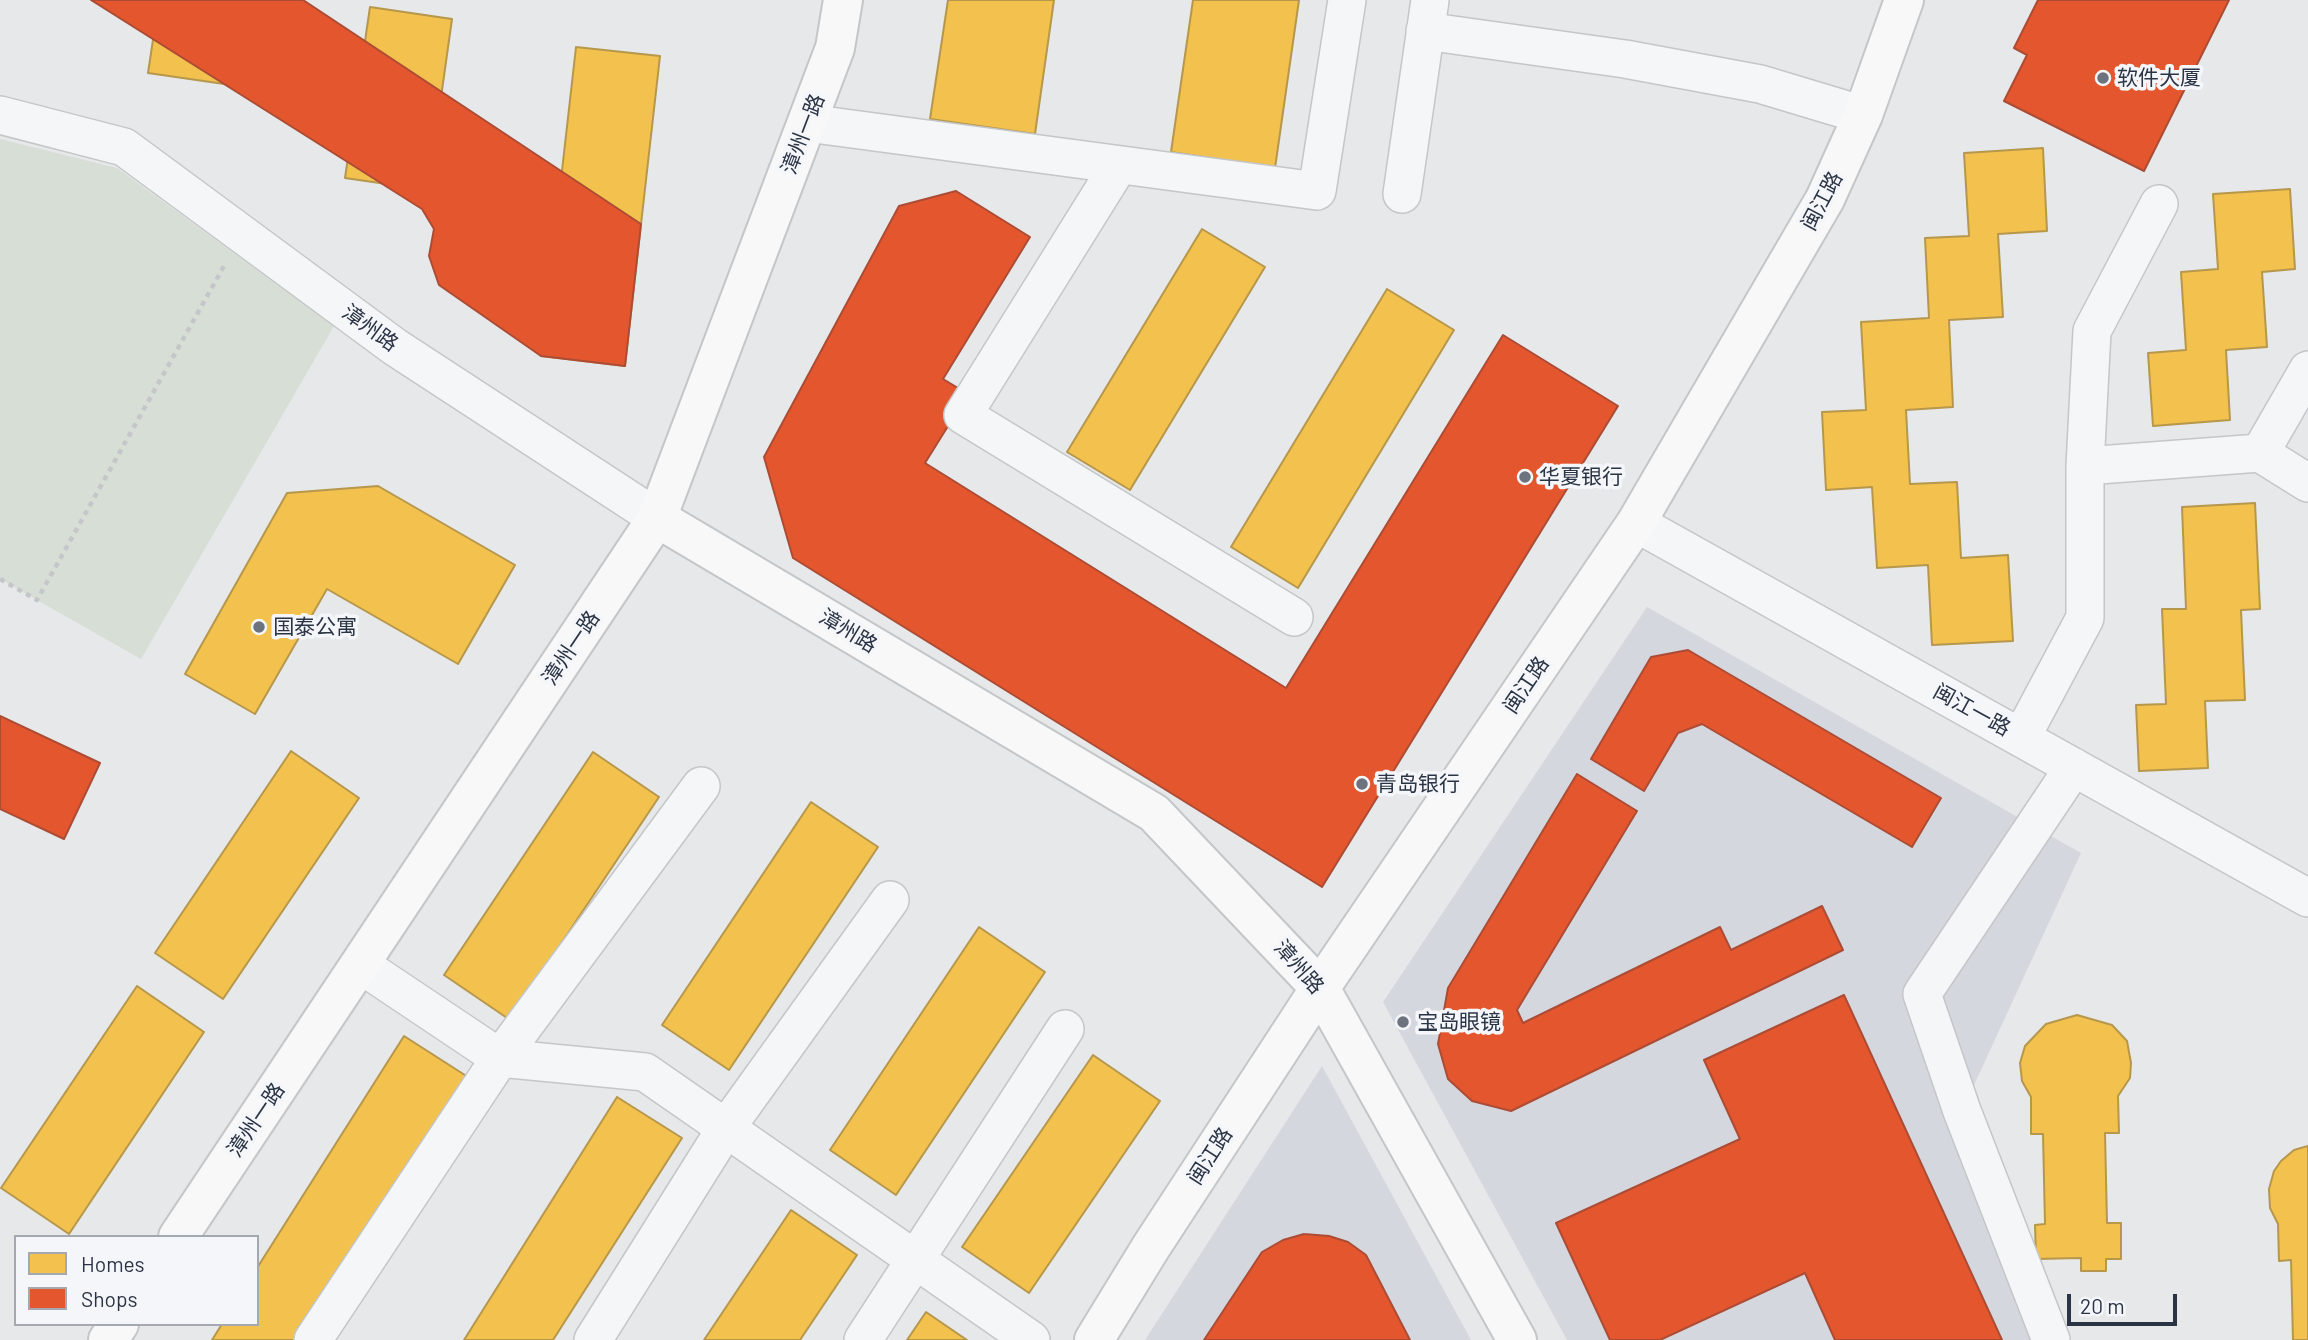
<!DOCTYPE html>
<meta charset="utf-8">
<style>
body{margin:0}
#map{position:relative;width:2308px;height:1340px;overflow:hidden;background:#e6e8ea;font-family:Barlow,sans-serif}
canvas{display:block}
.legend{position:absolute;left:14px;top:1235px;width:245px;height:91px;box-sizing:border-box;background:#f4f6f9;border:2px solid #a4a8b1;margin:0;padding:9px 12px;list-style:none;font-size:21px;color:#2b3445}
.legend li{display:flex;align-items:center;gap:14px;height:35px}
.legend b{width:35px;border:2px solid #a4a8b1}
.scale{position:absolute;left:2067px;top:1294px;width:110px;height:32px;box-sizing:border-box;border:4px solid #2b3445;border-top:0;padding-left:9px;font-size:21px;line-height:24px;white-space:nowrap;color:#2b3445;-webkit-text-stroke:5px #f4f6f9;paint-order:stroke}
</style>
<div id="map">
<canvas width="2308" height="1340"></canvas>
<ul class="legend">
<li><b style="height:19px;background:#f2c14e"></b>Homes</li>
<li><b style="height:19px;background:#e4572e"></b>Shops</li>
</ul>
<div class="scale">20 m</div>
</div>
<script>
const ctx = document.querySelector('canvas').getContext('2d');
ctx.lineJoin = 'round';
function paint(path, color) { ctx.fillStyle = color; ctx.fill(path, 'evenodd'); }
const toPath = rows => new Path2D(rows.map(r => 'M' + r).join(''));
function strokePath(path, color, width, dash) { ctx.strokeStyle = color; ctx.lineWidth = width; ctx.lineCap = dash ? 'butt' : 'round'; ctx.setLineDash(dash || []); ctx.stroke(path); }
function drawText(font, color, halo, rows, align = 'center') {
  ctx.font = font + ' Barlow,"Noto Sans SC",sans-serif'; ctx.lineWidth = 7; ctx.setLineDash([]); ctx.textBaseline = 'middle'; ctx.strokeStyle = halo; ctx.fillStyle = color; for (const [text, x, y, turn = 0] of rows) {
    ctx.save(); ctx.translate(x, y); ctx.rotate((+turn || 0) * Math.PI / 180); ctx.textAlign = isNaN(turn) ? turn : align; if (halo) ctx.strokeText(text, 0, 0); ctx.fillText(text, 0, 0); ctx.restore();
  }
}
paint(toPath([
 [1647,607,2081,853,1962,1111,2051,1340,1567,1340,1383,1002],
 [1322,1066,1471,1340,1145,1340]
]), '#d4d7dd');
paint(toPath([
 [0,139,117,168,334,326,141,659,0,579]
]), '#d6ded6');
const homes = toPath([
 [159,0,243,0,231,85,148,73,159,0],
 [948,0,1054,0,1035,134,930,119,948,0],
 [1193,0,1299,0,1275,168,1171,152,1193,0],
 [370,7,452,19,428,190,345,178,370,7],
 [576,47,660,56,625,366,541,356,576,47],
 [2043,148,2047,231,1998,234,2003,317,1949,320,1953,407,1906,410,1910,484,1957,482,1961,558,2008,555,2013,641,1932,645,1928,565,1877,568,1872,487,1826,490,1822,412,1866,410,1861,322,1929,318,1925,238,1969,236,1964,153,2043,148],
 [2290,189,2295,269,2262,272,2267,347,2226,350,2230,420,2153,426,2148,353,2186,350,2181,272,2218,269,2213,194,2290,189],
 [912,212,973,245,845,480,1057,596,1025,656,803,534,832,480,782,453,912,212],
 [1202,229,1265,267,1130,490,1067,452,1202,229],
 [1387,289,1454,330,1298,588,1231,547,1387,289],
 [1515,372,1582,414,1426,671,1359,630,1515,372],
 [378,486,515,565,458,664,327,589,255,714,185,674,287,493,378,486],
 [2255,503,2260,609,2241,610,2245,700,2205,701,2208,768,2139,771,2136,705,2166,704,2162,609,2186,609,2182,507,2255,503],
 [1138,637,1291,728,1323,673,1399,718,1327,839,1099,703,1138,637],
 [291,751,359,798,223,999,155,953,291,751],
 [593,752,659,797,510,1020,444,975,593,752],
 [811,802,878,847,729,1070,662,1025,811,802],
 [979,927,1045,972,896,1195,830,1150,979,927],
 [137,986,204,1032,69,1234,1,1188,137,986],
 [2077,1015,2112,1025,2127,1041,2131,1063,2130,1078,2118,1096,2119,1133,2105,1133,2107,1223,2121,1223,2121,1259,2106,1259,2106,1271,2081,1271,2081,1258,2036,1259,2035,1225,2045,1224,2043,1134,2031,1134,2031,1097,2022,1081,2020,1063,2025,1046,2046,1024,2077,1015],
 [404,1036,468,1077,301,1340,212,1340,222,1324,257,1324,257,1268,404,1036],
 [1093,1055,1160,1101,1029,1293,962,1247,1093,1055],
 [617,1097,682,1138,553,1340,464,1340,617,1097],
 [2308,1146,2308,1340,2293,1340,2291,1260,2279,1261,2278,1224,2270,1208,2269,1189,2274,1171,2281,1161,2294,1150,2308,1146],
 [791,1210,857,1255,800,1340,704,1340,791,1210],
 [926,1312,967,1340,907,1340,926,1312]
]);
paint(homes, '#f2c14e');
strokePath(homes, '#b6974b', 2);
const shops = toPath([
 [91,0,303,0,641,224,625,366,541,356,439,285,429,256,434,229,422,209,91,0],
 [2038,0,2229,0,2144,171,2004,101,2027,55,2014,48,2038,0],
 [956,191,1030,237,943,379,968,394,925,463,1286,688,1503,335,1618,406,1322,887,793,558,764,457,899,206,956,191],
 [1688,650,1941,798,1912,847,1702,724,1678,733,1644,791,1591,759,1651,657,1688,650],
 [0,716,100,763,64,839,0,809,0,716],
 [1577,774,1637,811,1517,1010,1523,1023,1720,927,1731,950,1822,906,1843,950,1511,1111,1472,1101,1448,1079,1438,1044,1448,988,1577,774],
 [1844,995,2002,1340,1835,1340,1805,1273,1660,1340,1610,1340,1556,1223,1740,1139,1704,1060,1844,995],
 [1304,1234,1329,1236,1348,1242,1366,1255,1410,1340,1204,1340,1262,1252,1283,1240,1304,1234]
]);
paint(shops, '#e4572e');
strokePath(shops, '#ac4c35', 2);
const street = toPath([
 [1425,31,1625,59,1760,84,1863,115],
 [0,115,124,147,395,347,657,518],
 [807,123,1317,191,1347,0],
 [1119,165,963,415,1294,617],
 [1402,194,1430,0],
 [2159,204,2092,331,2085,466,2260,453],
 [2308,370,2260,453,2308,483],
 [1636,523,2308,898],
 [2021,738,2085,618,2085,466],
 [361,965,500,1058,645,1072,1031,1340],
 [313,1340,500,1058,701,786],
 [593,1340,726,1128,890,900],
 [863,1340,1065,1029],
 [2051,1340,1962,1111,1922,994,2074,767]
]);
const secondary = toPath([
 [657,518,1154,813,1320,988,1517,1340],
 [178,1237,657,518,835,48,843,0],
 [108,1340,119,1324],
 [1094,1340,1151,1247,1320,988,1636,523,1825,199,1863,115,1904,0]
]);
strokePath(street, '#c4c6c8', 40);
strokePath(secondary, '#c4c6c8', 42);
strokePath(toPath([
 [0,579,37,600,224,266]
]), '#c5c6ca', 4.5, [5, 5]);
strokePath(street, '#f5f6f7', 37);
strokePath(secondary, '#f8f8f8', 38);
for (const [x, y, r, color] of [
 [2103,78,7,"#6c737f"],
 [1525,477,7,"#6c737f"],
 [259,627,7,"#6c737f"],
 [1362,784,7,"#6c737f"],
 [1403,1022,7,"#6c737f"]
]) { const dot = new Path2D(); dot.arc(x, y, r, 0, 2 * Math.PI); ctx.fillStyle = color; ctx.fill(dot); strokePath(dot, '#f4f6f9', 2.5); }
drawText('21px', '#2b3445', '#f4f6f9', [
 ["软件大厦",2117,78],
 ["华夏银行",1539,477],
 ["国泰公寓",273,627],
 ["青岛银行",1376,784],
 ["宝岛眼镜",1417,1022]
], 'left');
drawText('21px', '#2b3445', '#f4f6f9', [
 ["漳州一路",803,134,-69],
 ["闽江路",1822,201,-62],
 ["漳州路",370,328,36],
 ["漳州路",848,631,31],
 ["漳州一路",571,648,-56],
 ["闽江路",1526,685,-56],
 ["闽江一路",1972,710,29],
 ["漳州路",1299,967,49],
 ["漳州一路",256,1120,-56],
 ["闽江路",1210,1156,-57]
]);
</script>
